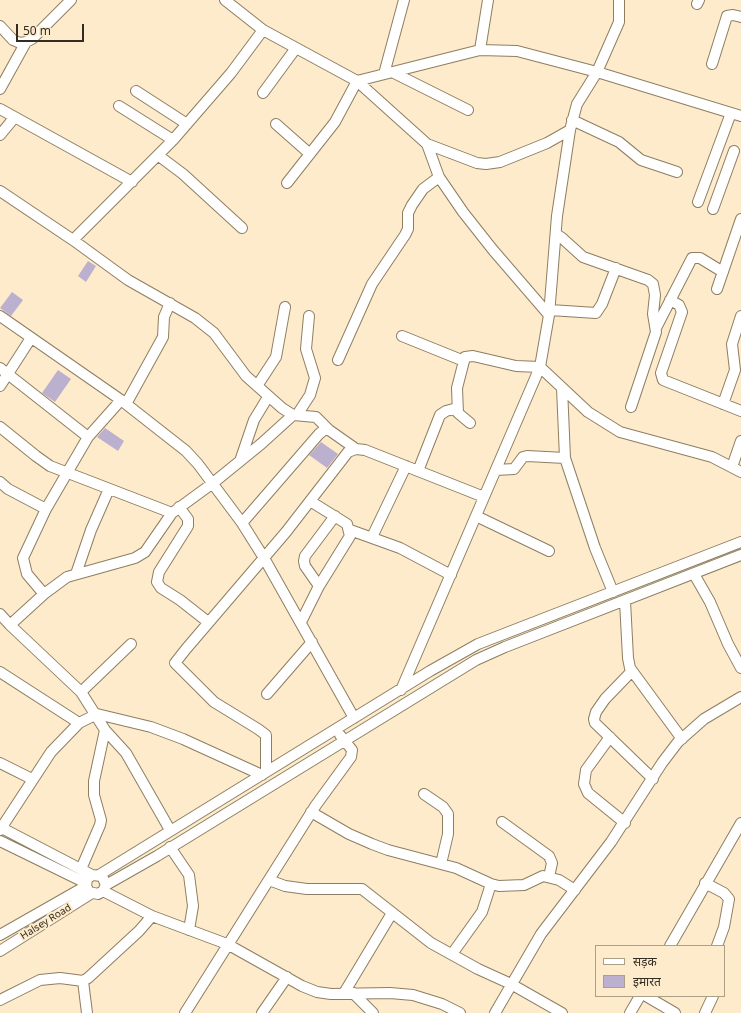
<!DOCTYPE html>
<meta charset="utf-8">
<style>
body{margin:0}
#map{position:relative;width:741px;height:1013px;overflow:hidden;background:#fdebcb;font-family:"Noto Sans","Noto Sans Devanagari",sans-serif}
canvas{display:block}
.legend{position:absolute;left:595px;top:945px;width:130px;height:52px;box-sizing:border-box;background:#fdebcb;border:1px solid #ac9f87;margin:0;padding:5px 7px;list-style:none;font-size:12px;color:#332c20}
.legend li{display:flex;align-items:center;gap:8px;height:20px}
.legend b{width:20px;border:1px solid #ac9f87}
.scale{position:absolute;left:16px;top:24px;width:68px;height:18px;box-sizing:border-box;border:2px solid #332c20;border-top:0;padding-left:5px;font-size:12px;line-height:14px;white-space:nowrap;color:#332c20;-webkit-text-stroke:3px #fdebcb;paint-order:stroke}
</style>
<div id="map">
<canvas width="741" height="1013"></canvas>
<ul class="legend">
<li><b style="height:5px;background:#fff"></b>सड़क</li>
<li><b style="height:11px;background:#bcb0cf"></b>इमारत</li>
</ul>
<div class="scale">50 m</div>
</div>
<script>
const ctx = document.querySelector('canvas').getContext('2d');
ctx.lineJoin = 'round';
function paint(path, color) { ctx.fillStyle = color; ctx.fill(path, 'evenodd'); }
const toPath = rows => new Path2D(rows.map(r => 'M' + r).join(''));
function strokePath(path, color, width, dash) { ctx.strokeStyle = color; ctx.lineWidth = width; ctx.lineCap = dash ? 'butt' : 'round'; ctx.setLineDash(dash || []); ctx.stroke(path); }
function drawText(font, color, halo, rows, align = 'center') {
  ctx.font = font + ' "Noto Sans",sans-serif'; ctx.lineWidth = 4; ctx.setLineDash([]); ctx.textBaseline = 'middle'; ctx.strokeStyle = halo; ctx.fillStyle = color; for (const [text, x, y, turn = 0] of rows) {
    ctx.save(); ctx.translate(x, y); ctx.rotate((+turn || 0) * Math.PI / 180); ctx.textAlign = isNaN(turn) ? turn : align; if (halo) ctx.strokeText(text, 0, 0); ctx.fillText(text, 0, 0); ctx.restore();
  }
}
paint(toPath([
 [88,261,96,266,86,282,78,276],
 [12,292,23,300,11,316,0,308],
 [58,370,71,379,55,402,42,393],
 [105,428,124,441,118,451,97,437],
 [321,442,338,454,327,468,309,455]
]), '#bcb0cf');
const minor = toPath([
 [225,0,263,30,357,81,480,50,517,51,597,72,741,116],
 [697,4,699,0],
 [0,26,13,40,20,43,26,42,32,39,71,0],
 [480,50,488,0],
 [712,64,727,16,733,15,741,17],
 [392,72,468,110],
 [384,74,404,0],
 [0,89,26,42],
 [136,91,187,124],
 [263,93,296,48],
 [119,106,173,140],
 [0,109,132,182],
 [572,120,619,142,641,160,677,172],
 [276,124,310,154],
 [0,135,14,118],
 [427,144,477,163,486,164,500,162,547,143,570,130],
 [159,156,183,174,242,228],
 [287,183,335,122,357,81,427,144,439,177,463,212,493,250,549,315],
 [0,191,73,240,128,280,195,318,214,333,246,376,282,408,293,415,316,417,329,430],
 [698,202,731,113],
 [713,209,734,151],
 [556,234,562,238,583,257,648,280,653,284,655,295,653,314,656,332,631,407],
 [73,240,173,140,231,73,263,30],
 [717,289,741,219],
 [670,300,679,305,682,312,661,373,663,380,741,411],
 [550,310,596,313,602,304,616,268],
 [0,316,121,400,186,451,198,464,242,523,264,558,354,718],
 [656,328,692,258,700,258,723,272],
 [402,336,464,361],
 [338,360,372,284,405,235,408,229,408,213,412,205,423,189,439,177],
 [0,368,88,437],
 [0,386,31,338],
 [257,386,276,357,285,307],
 [562,388,565,458,595,548,613,592],
 [126,404,163,337,164,317,170,303],
 [723,404,735,370,732,344,741,316],
 [297,415,310,395,315,378,306,349,309,316],
 [470,423,458,413,457,388,465,357,473,356,516,366,540,367,588,412,620,432,712,457,741,472],
 [0,427,36,456,50,466,172,513],
 [240,461,254,420,268,397],
 [732,467,741,441],
 [496,470,514,469,523,457,527,456,565,458],
 [418,471,440,415,446,411,457,408],
 [0,482,8,489,46,509],
 [179,507,188,519,188,526,159,572,157,582,161,588,180,600,208,622],
 [476,516,549,551],
 [242,523,319,434,324,430,329,430,356,449],
 [350,530,400,548,451,575],
 [372,537,406,466],
 [76,574,91,530,109,489],
 [694,574,710,602,728,644,741,668],
 [319,586,305,566,304,561,305,556,335,516],
 [44,594,27,574,23,558,46,509,88,437,121,400],
 [625,601,628,658,630,668,682,739],
 [0,614,10,625,44,594,67,577,135,558,145,552,172,513,213,483,261,444,293,415],
 [301,622,319,586,350,536,347,524,310,501],
 [10,625,81,692,105,730,126,753,170,830],
 [632,671,605,699,596,712,594,719,595,723,653,779],
 [0,672,79,723],
 [401,690,540,367,549,315,557,216,570,130,577,104,597,72,619,22,619,0],
 [81,692,131,644],
 [267,694,312,642],
 [610,737,586,770,584,784,588,793,625,823],
 [0,763,32,779],
 [266,772,266,735,258,729,214,702,175,663,186,649,286,532,348,452,356,449,365,450,484,497],
 [424,794,443,807,448,814,448,834,441,864],
 [311,812,349,834,372,844,388,850,456,868,491,884,499,886,524,885,543,876,559,880,575,890],
 [502,822,549,856,552,863,549,877],
 [0,827,92,875,102,876,106,885,103,891,98,894,89,892,86,886,87,879,92,875],
 [0,830,51,752,79,723,97,714,151,727,183,739,262,775],
 [0,841,86,883],
 [170,847,189,875,193,906,189,930],
 [81,869,100,825,101,820,94,795,94,781,105,730],
 [99,875,430,671,478,644,741,542],
 [269,880,285,886,307,889,362,889,431,943,478,969,511,984,562,1013],
 [705,883,724,893,729,899,724,927,717,946],
 [106,885,157,856,476,660,505,647,741,555],
 [103,891,152,916,227,944,302,986,317,992,331,994,390,993,413,995,442,1004,460,1013],
 [0,935,86,886],
 [670,946,741,823],
 [0,951,92,893],
 [452,954,482,912,491,884],
 [83,981,87,1013],
 [344,993,392,913],
 [353,993,373,1013],
 [646,996,675,1013],
 [0,1000,40,980,60,978,83,981,88,978,139,931,152,916],
 [185,1013,316,805,351,757,352,750,340,735],
 [262,1013,287,977],
 [495,1013,541,934,611,842,662,763,678,742,704,719,741,697],
 [630,1013,640,996],
 [705,1013,713,996]
]);
strokePath(minor, '#8e7e61', 12);
strokePath(minor, '#fff', 10);
drawText('10px', '#332c20', '#fdebcb', [
 ["Halsey Road",46,922,-32]
]);
</script>
